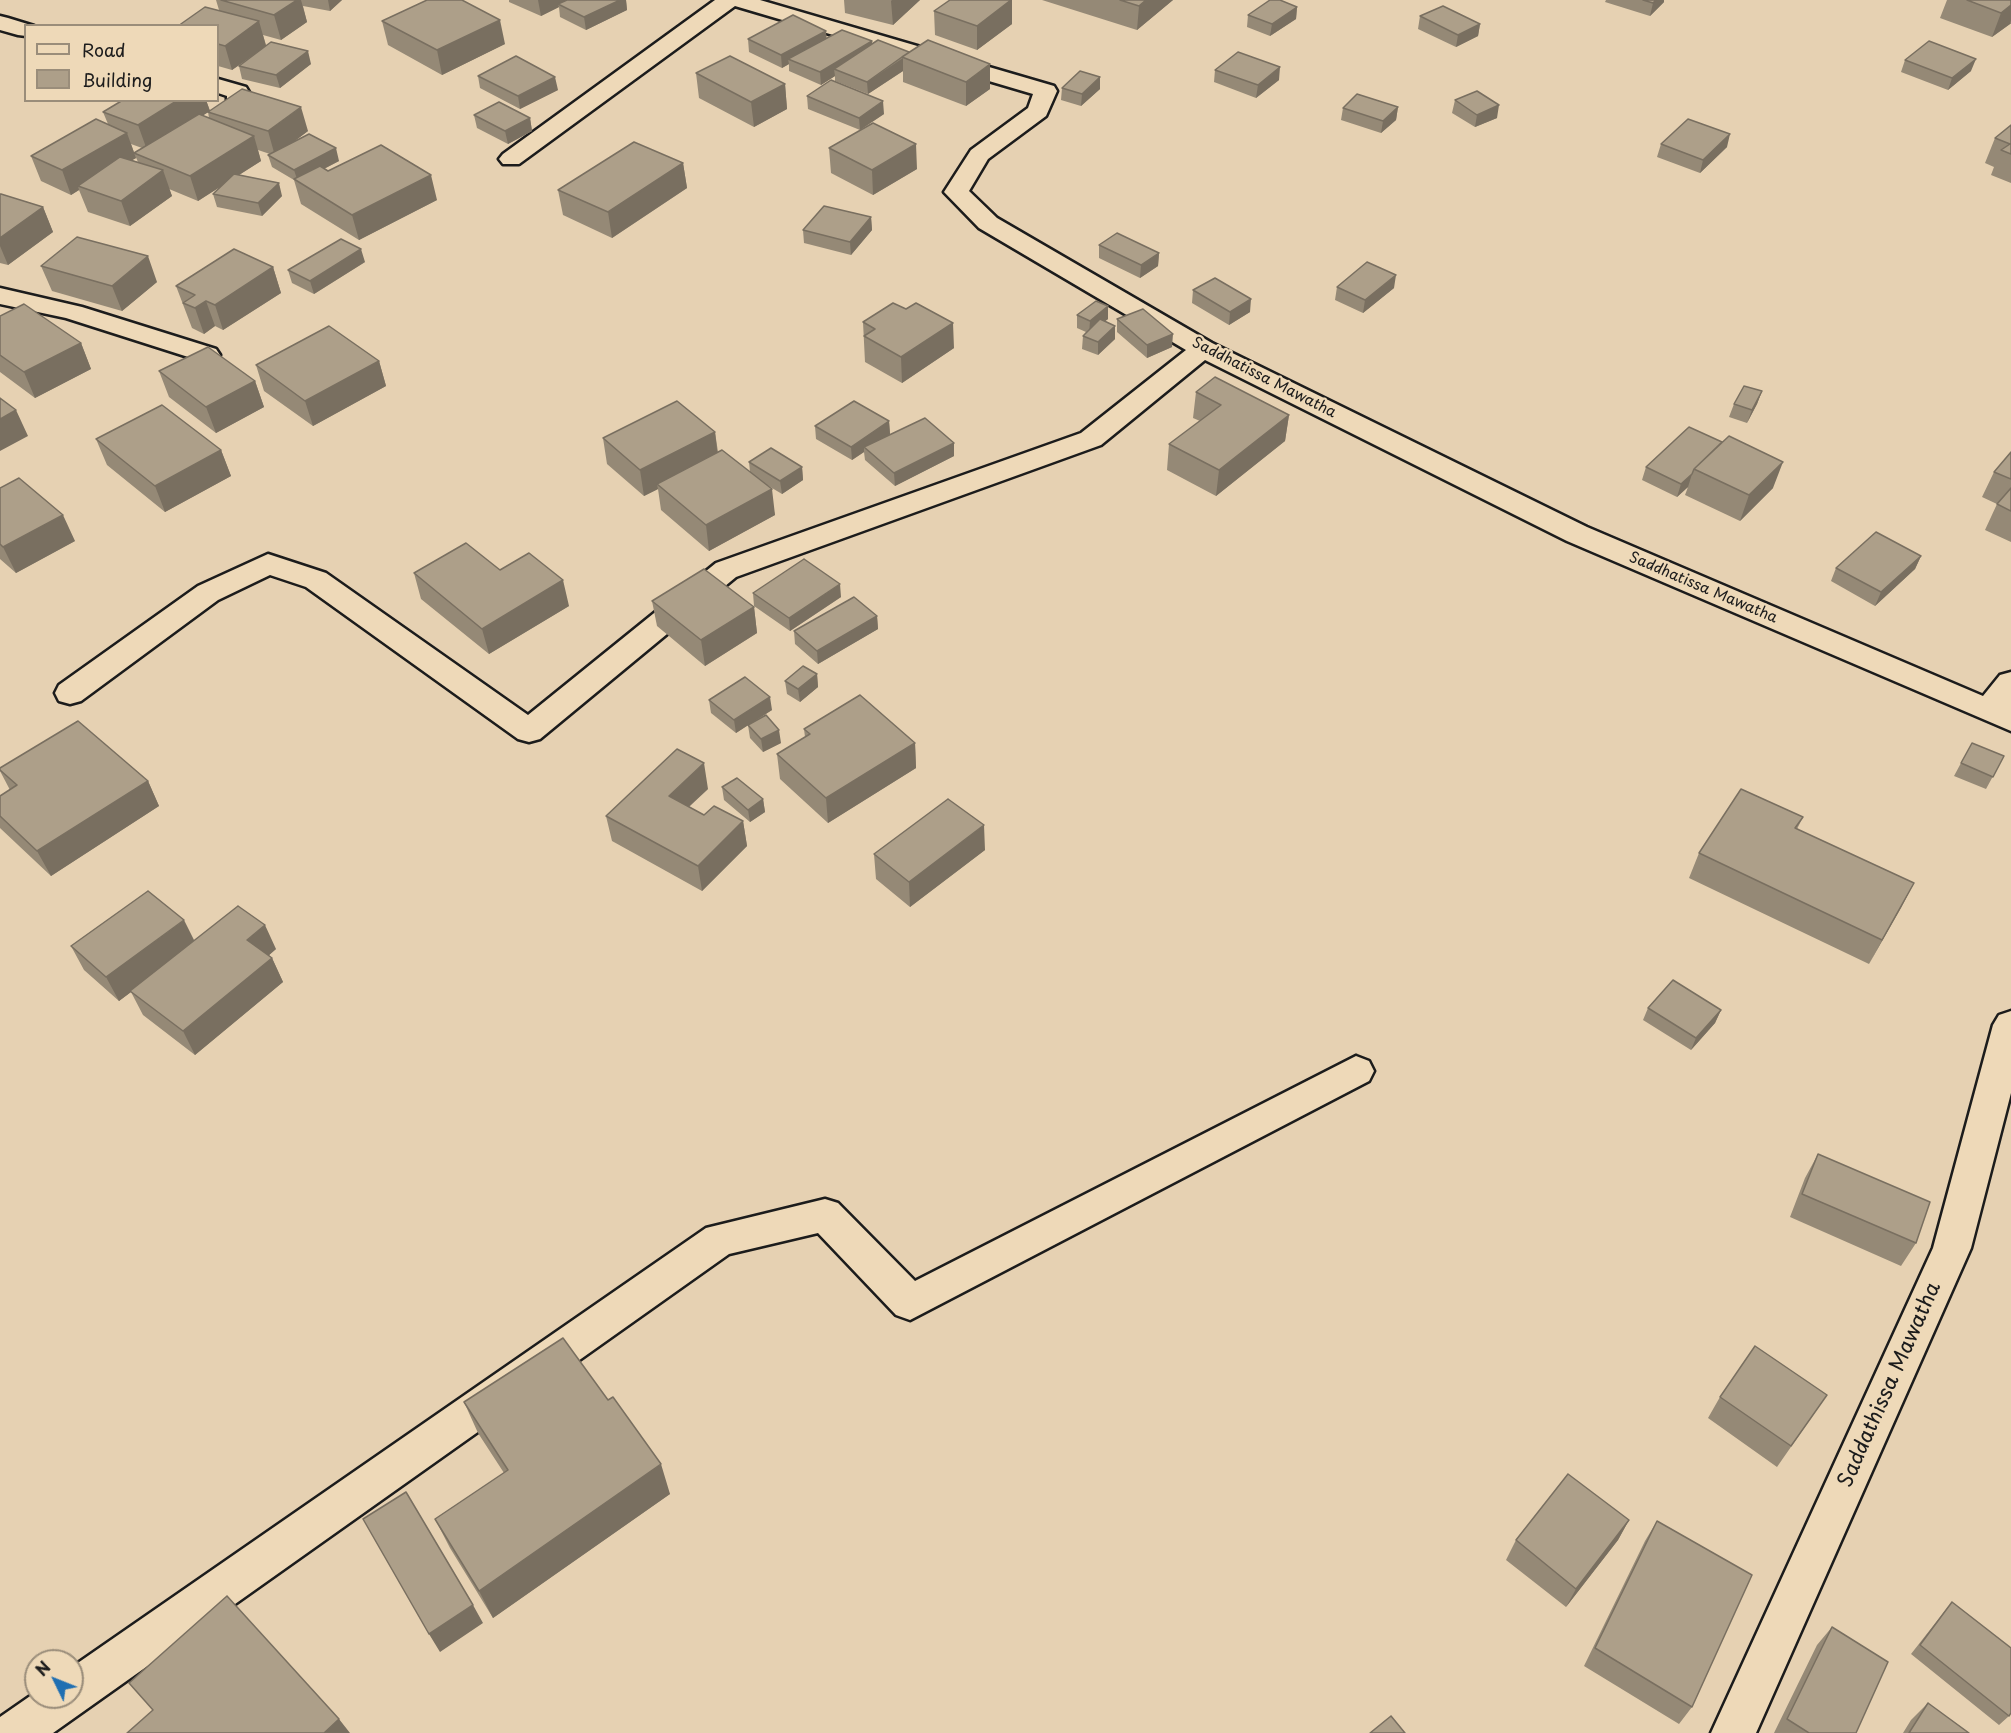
<!DOCTYPE html>
<style>
body{margin:0}
#map{position:relative;width:2011px;height:1733px;overflow:hidden;background:#e6d1b2;font-family:"Playpen Sans",sans-serif}
canvas{display:block}
.legend{position:absolute;left:24px;top:24px;width:195px;height:78px;box-sizing:border-box;background:#eed9b8;border:2px solid #9a8d7a;margin:0;padding:8px 10px;list-style:none;font-size:18px;color:#1c1c1c}
.legend li{display:flex;align-items:center;gap:12px;height:30px}
.legend b{width:30px;border:2px solid #9a8d7a}
.north{position:absolute;left:24px;top:1649px;width:60px;height:60px;box-sizing:border-box;background:#eed9b8;border:2px solid #9a8d7a;border-radius:50%;rotate:313deg;font-size:16px;font-weight:700;line-height:24px;text-align:center;color:#1c1c1c}
.north::after{content:'';display:block;margin:auto;width:21px;height:27px;background:#1f6fb2;clip-path:polygon(50% 0,100% 100%,50% 72%,0 100%)}
</style>
<div id="map">
<canvas width="2011" height="1733"></canvas>
<ul class="legend">
<li><b style="height:8px;background:#eed9b8"></b>Road</li>
<li><b style="height:16px;background:#ad9f89"></b>Building</li>
</ul>
<div class="north">N</div>
</div>
<script>
const ctx = document.querySelector('canvas').getContext('2d');
ctx.lineJoin = 'round';
const toPath = rows => new Path2D(rows.map(r => 'M' + r).join(''));
function strokePath(path, color, width, dash) { ctx.strokeStyle = color; ctx.lineWidth = width; ctx.lineCap = dash ? 'butt' : 'round'; ctx.setLineDash(dash || []); ctx.stroke(path); }
function paint(path, color) { ctx.fillStyle = color; ctx.fill(path, 'evenodd'); }
function drawText(font, color, halo, rows, align = 'center') {
  ctx.font = font + ' "Playpen Sans",sans-serif'; ctx.lineWidth = 4.5; ctx.setLineDash([]); ctx.textBaseline = 'middle'; ctx.strokeStyle = halo; ctx.fillStyle = color; for (const [text, x, y, turn = 0] of rows) {
    ctx.save(); ctx.translate(x, y); ctx.rotate((+turn || 0) * Math.PI / 180); ctx.textAlign = isNaN(turn) ? turn : align; if (halo) ctx.strokeText(text, 0, 0); ctx.fillText(text, 0, 0); ctx.restore();
  }
}
const street = toPath([
 [715,0,760,0,1054,86,1057,91,1046,116,988,159,969,191,997,218,1212,343,1587,527,1983,696,2000,675,2011,672,2011,731,1567,541,1205,360,1101,445,736,577,540,739,529,742,518,739,306,587,270,575,218,600,81,701,70,704,59,701,55,693,59,685,198,586,268,554,326,573,528,715,716,563,1081,433,1186,350,979,228,944,192,971,150,1028,108,1033,94,735,6,519,164,503,164,499,159,503,154,715,0],
 [0,16,8,18,34,26,26,26,26,36,18,35,0,30,0,16],
 [218,79,246,87,249,92,249,113,246,118,220,131,212,129,208,124,227,110,227,96,218,93,218,79],
 [0,288,82,307,216,349,220,355,216,361,207,363,66,318,0,304,0,288],
 [2011,1011,2011,1093,1971,1248,1756,1733,1711,1733,1933,1248,1993,1025,1999,1015,2011,1011],
 [1356,1056,1369,1061,1374,1071,1369,1081,910,1320,896,1315,818,1233,729,1254,53,1733,0,1733,0,1717,36,1692,36,1697,72,1697,72,1667,706,1228,825,1199,838,1203,915,1281,1356,1056]
]);
strokePath(street, '#1c1c1c', 5);
paint(street, '#eed9b8');
paint(toPath([
 [216,0,342,0,330,11,303,6,307,22,281,40,263,35,266,45,311,64,280,88,242,79,239,66,251,57,232,70,218,66,218,26,219,10],
 [509,0,626,0,627,10,586,30,560,17,559,7,541,16,509,2],
 [844,0,920,0,893,25,845,13],
 [950,0,1012,0,1012,24,977,50,935,35,934,11],
 [1042,0,1173,0,1137,30],
 [1606,0,1664,0,1664,2,1650,16,1605,2],
 [1947,0,2011,0,2011,24,2010,24,1992,37,1940,18],
 [1297,7,1296,19,1270,36,1247,27,1248,15],
 [1420,16,1480,24,1478,36,1456,47,1418,29],
 [382,21,505,44,442,75,388,45],
 [827,38,872,41,872,44,990,89,966,106,903,82,903,71,868,94,835,81,835,76,821,85,789,71,789,64,782,68,749,52,748,39],
 [1905,60,1971,71,1948,90,1901,72],
 [1215,70,1279,80,1256,98,1214,82],
 [696,73,785,84,787,109,754,127,699,98],
 [478,76,558,90,520,109,480,88],
 [1062,88,1100,89,1081,106,1061,100],
 [807,96,884,114,860,130,808,109],
 [123,100,206,100,210,111,202,116,209,118,208,112,308,131,296,140,339,161,324,169,328,171,437,200,359,240,301,204,294,180,272,167,268,155,270,154,258,150,261,161,239,175,282,196,262,216,217,207,213,194,221,186,198,201,169,189,172,196,130,226,88,212,79,190,71,195,41,181,31,156,108,124,103,112],
 [131,144,142,148,134,153,138,162,132,160,136,158],
 [1455,100,1497,118,1475,127,1452,113],
 [1398,107,1396,120,1381,133,1341,120,1343,108],
 [474,115,530,118,532,131,508,144,477,128],
 [2011,125,2011,183,1991,175,1994,167,1985,163,1995,138],
 [1661,144,1727,147,1700,173,1657,157],
 [829,148,917,169,873,195,831,173],
 [683,163,687,188,612,238,563,215,558,190],
 [0,194,43,207,53,232,8,265,0,263],
 [871,217,872,230,851,255,804,243,803,230],
 [1099,245,1159,253,1158,266,1140,278,1099,258],
 [365,262,314,294,292,283,288,270],
 [41,266,157,282,122,311,52,291],
 [273,267,281,293,223,330,215,326,204,334,192,328,176,286],
 [1337,287,1394,288,1363,313,1335,300],
 [1193,290,1250,312,1229,325,1192,303],
 [1108,306,1108,319,1105,321,1115,326,1115,339,1098,355,1082,349,1083,336,1086,332,1077,328,1077,315],
 [0,316,81,343,91,369,35,398,0,372],
 [1117,319,1172,347,1147,358,1117,332],
 [863,322,954,348,902,383,865,362],
 [379,361,386,386,313,426,264,391,256,365],
 [159,371,255,381,264,407,216,433,169,397],
 [1762,391,1757,404,1747,423,1729,417,1734,404],
 [1196,392,1289,415,1285,441,1216,496,1167,470,1169,444,1200,421,1193,418],
 [889,421,890,434,887,436,954,443,954,456,895,486,865,460,864,452,852,460,816,439,815,426],
 [1689,427,1773,488,1740,521,1685,495,1688,487,1677,497,1642,480,1646,467],
 [715,432,718,452,750,472,749,462,802,467,803,480,782,494,767,485,775,515,709,551,661,510,658,489,644,496,607,464,603,438],
 [96,439,221,450,231,476,165,512,107,465],
 [2011,452,2011,542,1985,530,1997,504,1982,497,1994,472],
 [0,488,75,541,16,573,0,559],
 [1921,556,1915,569,1875,606,1831,581,1836,568],
 [500,570,569,606,489,654,421,599,414,573],
 [753,593,841,597,790,631,754,606],
 [652,601,754,607,757,633,705,666,657,626],
 [877,616,878,629,818,664,795,644,794,631],
 [817,674,818,687,800,702,787,694,785,681],
 [709,700,772,710,753,722,781,743,763,752,750,738,748,725,736,733,711,713],
 [804,729,915,743,916,768,828,823,780,779,777,754,805,737],
 [2004,756,1986,789,1954,776,1961,763],
 [0,768,148,781,159,806,51,876,0,828,0,796,10,790,0,771],
 [722,787,763,799,765,812,750,822,724,800],
 [708,789,689,807,704,815,743,821,747,846,702,891,612,841,606,816],
 [1803,817,1797,829,1914,883,1869,964,1689,878,1699,853],
 [985,850,910,907,876,879,874,854],
 [194,941,276,949,269,955,272,958,283,982,195,1055,143,1015,131,992,119,1001,84,970,71,946],
 [1648,1008,1721,1010,1715,1023,1691,1050,1643,1020],
 [1818,1154,1916,1243,1901,1266,1790,1217,1805,1178],
 [1827,1395,1777,1467,1708,1418,1720,1397],
 [608,1400,670,1494,493,1618,450,1548,435,1519,504,1473,478,1433,464,1402],
 [1629,1520,1618,1540,1566,1607,1506,1560,1516,1540],
 [1657,1521,1692,1707,1679,1724,1584,1666,1645,1541],
 [1952,1602,2009,1716,1999,1725,1911,1654,1944,1612],
 [1832,1627,1856,1733,1774,1733,1817,1645],
 [1928,1703,1969,1733,1903,1733,1911,1720]
]), '#958976');
paint(toPath([
 [297,0,301,0,307,22,281,40,274,15],
 [328,0,342,0,330,11],
 [538,0,571,0,558,4,559,7,541,16],
 [620,0,626,0,627,10,586,30,584,17],
 [892,0,920,0,893,25,891,1],
 [1011,0,1012,0,1012,24,977,50,977,26],
 [1146,0,1173,0,1137,30,1139,6],
 [1656,0,1664,0,1664,2,1650,16,1653,3],
 [2011,5,2011,20,2010,24,1992,37,2001,13],
 [1297,7,1296,19,1270,36,1272,24],
 [500,20,505,44,442,75,437,50],
 [259,21,266,46,232,70,225,46],
 [1480,24,1478,36,1456,47,1458,35],
 [826,31,827,43,788,59,789,64,782,68,781,55],
 [872,41,873,53,834,69,835,76,821,85,820,72],
 [308,51,311,64,280,88,276,75],
 [903,58,903,71,868,94,867,82],
 [1976,59,1971,71,1948,90,1952,78],
 [990,64,990,89,966,106,966,82],
 [1280,67,1279,80,1256,98,1258,85],
 [555,77,558,90,520,109,518,96],
 [1100,77,1100,89,1081,106,1082,94],
 [785,84,787,109,754,127,751,102],
 [178,100,206,100,210,111,147,150,138,125],
 [883,101,884,114,860,130,859,118],
 [1499,105,1497,118,1475,127,1477,115],
 [301,107,308,131,275,156,268,131],
 [1398,107,1396,120,1381,133,1383,121],
 [530,118,532,131,508,144,505,131],
 [127,133,136,158,83,188,78,186,79,190,71,195,62,170],
 [1730,134,1727,147,1700,173,1703,160],
 [254,136,261,161,198,201,190,176],
 [916,144,917,169,873,195,872,170],
 [336,148,339,161,298,182,294,170],
 [683,163,687,188,612,238,608,212],
 [163,170,172,196,130,226,121,201],
 [431,175,437,200,359,240,352,215],
 [279,183,282,196,262,216,258,203],
 [43,207,53,232,8,265,0,246,0,238],
 [871,217,872,230,851,255,850,242],
 [361,249,365,262,314,294,310,281],
 [1159,253,1158,266,1140,278,1141,265],
 [148,256,157,282,122,311,112,286],
 [273,267,281,293,223,330,215,305],
 [1396,275,1394,288,1363,313,1365,300],
 [1251,299,1250,312,1229,325,1230,312],
 [206,301,215,326,204,334,195,308],
 [1108,306,1108,319,1089,334,1090,321],
 [953,323,954,348,902,383,901,357],
 [1115,326,1115,339,1098,355,1098,342],
 [1173,334,1172,347,1147,358,1147,345],
 [81,343,91,369,35,398,24,372],
 [379,361,386,386,313,426,305,401],
 [255,381,264,407,216,433,206,407],
 [1762,391,1757,404,1747,423,1752,410],
 [16,410,28,436,0,451,0,419],
 [1289,415,1285,441,1216,496,1219,470],
 [889,421,890,434,867,450,864,447,864,452,852,460,851,447],
 [715,432,718,458,657,484,658,489,644,496,640,470],
 [954,443,954,456,895,486,894,473],
 [221,450,231,476,165,512,155,486],
 [1783,462,1773,488,1740,521,1749,495],
 [802,467,803,480,782,494,780,481],
 [1692,474,1688,487,1677,497,1681,484],
 [772,489,775,515,709,551,706,525],
 [63,515,75,541,16,573,3,547],
 [1921,556,1915,569,1875,606,1881,592],
 [563,580,569,606,489,654,482,629],
 [840,584,841,597,790,631,789,618],
 [754,607,757,633,705,666,701,640],
 [877,616,878,629,818,664,817,651],
 [817,674,818,687,800,702,798,689],
 [770,697,772,710,736,733,734,720],
 [779,730,781,743,763,752,761,739],
 [915,743,916,768,828,823,826,798],
 [704,763,708,789,673,821,669,796],
 [148,781,159,806,51,876,37,851],
 [763,799,765,812,750,822,748,810],
 [743,821,747,846,702,891,698,866],
 [984,825,985,850,910,907,909,882],
 [1914,883,1901,908,1869,964,1882,940],
 [184,920,196,944,130,991,131,992,119,1001,106,977],
 [265,925,276,949,259,964,247,940],
 [272,958,283,982,195,1055,183,1031],
 [1721,1010,1715,1023,1691,1050,1696,1038],
 [661,1464,670,1494,493,1618,479,1591],
 [1629,1520,1618,1540,1566,1607,1576,1589],
 [473,1605,483,1623,440,1652,429,1634],
 [339,1719,350,1733,324,1733]
]), '#796f60');
const building = toPath([
 [221,0,297,0,274,15,221,0],
 [427,0,462,0,500,20,437,50,382,21,427,0],
 [567,0,620,0,584,17,558,4,567,0],
 [950,0,1011,0,977,26,934,11,950,0],
 [1120,0,1146,0,1139,6,1120,0],
 [1270,0,1280,0,1297,7,1272,24,1248,15,1270,0],
 [1643,0,1656,0,1653,3,1643,0],
 [1967,0,2011,0,2011,5,2001,13,1967,0],
 [1443,6,1480,24,1458,35,1420,16,1443,6],
 [205,7,259,21,225,46,218,44,218,26,178,26,205,7],
 [793,15,826,31,781,55,748,39,793,15],
 [842,30,872,41,820,72,788,59,842,30],
 [878,40,909,52,867,82,834,69,878,40],
 [928,40,990,64,966,82,902,57,928,40],
 [1929,41,1976,59,1952,78,1905,60,1929,41],
 [271,42,308,51,276,75,239,66,271,42],
 [1238,52,1280,67,1258,85,1215,70,1238,52],
 [516,56,555,77,518,96,478,76,516,56],
 [730,56,785,84,751,102,696,73,730,56],
 [1080,71,1100,77,1082,94,1062,88,1080,71],
 [831,80,883,101,859,118,807,96,831,80],
 [242,89,301,107,268,131,208,112,242,89],
 [1477,91,1499,105,1477,115,1455,100,1477,91],
 [1357,94,1398,107,1383,121,1343,108,1357,94],
 [123,100,178,100,138,125,103,112,123,100],
 [499,102,530,118,505,131,474,115,499,102],
 [199,114,254,136,190,176,134,153,199,114],
 [96,119,127,133,62,170,31,156,96,119],
 [1688,119,1730,134,1703,160,1661,144,1688,119],
 [873,123,916,144,872,170,829,148,873,123],
 [2011,125,2011,154,2001,150,2010,144,1995,138,2011,125],
 [309,134,336,148,294,170,268,155,309,134],
 [634,142,683,163,608,212,558,190,634,142],
 [381,145,431,175,352,215,294,179,320,166,328,171,381,145],
 [120,157,163,170,121,201,78,186,120,157],
 [234,174,279,183,258,203,213,194,234,174],
 [0,194,1,194,43,207,0,238,0,194],
 [824,206,871,217,850,242,803,230,824,206],
 [1117,233,1159,253,1141,265,1099,245,1117,233],
 [77,237,148,256,112,286,41,266,77,237],
 [341,239,361,249,310,281,288,270,341,239],
 [234,249,273,267,215,305,206,301,195,308,183,303,195,295,176,286,234,249],
 [1367,262,1396,275,1365,300,1337,287,1367,262],
 [1215,278,1251,299,1230,312,1193,290,1215,278],
 [1096,301,1108,306,1090,321,1077,315,1096,301],
 [893,303,906,309,916,303,953,323,901,357,864,336,875,329,863,322,893,303],
 [24,304,81,343,24,372,0,355,0,316,24,304],
 [1143,309,1173,334,1147,345,1117,319,1143,309],
 [1100,319,1115,326,1098,342,1083,336,1100,319],
 [329,326,379,361,305,401,256,365,329,326],
 [208,347,255,381,206,407,159,371,208,347],
 [1215,377,1289,415,1219,470,1169,444,1221,405,1196,392,1215,377],
 [1744,386,1762,391,1752,410,1734,404,1744,386],
 [0,398,16,410,0,419,0,398],
 [677,401,715,432,640,470,603,438,677,401],
 [854,401,889,421,851,447,815,426,854,401],
 [162,405,221,450,155,486,96,439,162,405],
 [925,418,954,443,894,473,864,447,925,418],
 [1689,427,1722,442,1694,469,1692,474,1681,484,1646,467,1689,427],
 [1729,436,1783,462,1749,495,1694,469,1729,436],
 [771,448,802,467,780,481,749,462,771,448],
 [722,450,772,489,706,525,657,484,722,450],
 [2011,452,2011,479,1994,472,2011,452],
 [19,478,63,515,3,547,0,544,0,488,19,478],
 [2011,488,2011,511,1997,504,2011,488],
 [1876,532,1921,556,1881,592,1836,568,1876,532],
 [466,543,500,570,529,553,563,580,482,629,414,573,466,543],
 [804,559,840,584,789,618,753,593,804,559],
 [704,569,754,607,701,640,652,601,704,569],
 [854,597,877,616,817,651,794,631,854,597],
 [803,666,817,674,798,689,785,681,803,666],
 [745,677,770,697,734,720,709,700,745,677],
 [860,695,915,743,826,798,777,754,810,734,804,729,860,695],
 [766,715,779,730,761,739,748,725,766,715],
 [78,721,148,781,37,851,0,816,0,796,17,785,0,770,0,768,78,721],
 [1972,743,2004,756,1993,777,1961,763,1972,743],
 [677,749,704,763,669,796,704,815,714,806,743,821,698,866,606,816,677,749],
 [737,778,763,799,748,810,722,787,737,778],
 [1741,789,1803,817,1795,828,1914,883,1882,940,1699,853,1741,789],
 [948,799,984,825,909,882,874,854,948,799],
 [148,891,184,920,106,977,71,946,148,891],
 [238,906,265,925,247,940,272,958,183,1031,130,991,238,906],
 [1673,980,1721,1010,1696,1038,1648,1008,1673,980],
 [1818,1154,1930,1202,1916,1243,1802,1194,1818,1154],
 [563,1338,608,1400,613,1397,661,1464,479,1591,435,1519,508,1470,464,1402,563,1338],
 [1755,1346,1827,1395,1791,1446,1720,1397,1755,1346],
 [1568,1474,1629,1520,1576,1589,1516,1540,1568,1474],
 [406,1492,473,1605,429,1634,363,1519,406,1492],
 [1657,1521,1752,1575,1692,1707,1595,1648,1657,1521],
 [227,1596,339,1719,324,1733,127,1733,153,1710,129,1683,227,1596],
 [1952,1602,2011,1648,2011,1713,2009,1716,1920,1645,1952,1602],
 [1832,1627,1888,1662,1856,1733,1809,1733,1787,1719,1832,1627],
 [1928,1703,1969,1733,1909,1733,1928,1703],
 [1391,1716,1405,1733,1370,1733,1391,1716]
]);
paint(building, '#ad9f89');
strokePath(building, '#796f60', 1.5);
drawText('15px', '#1c1c1c', '#eed9b8', [
 ["Saddhatissa Mawatha",1264,378,27],
 ["Saddhatissa Mawatha",1703,588,23]
]);
drawText('21px', '#1c1c1c', '#eed9b8', [
 ["Saddathissa Mawatha",1890,1385,-66]
]);
</script>
